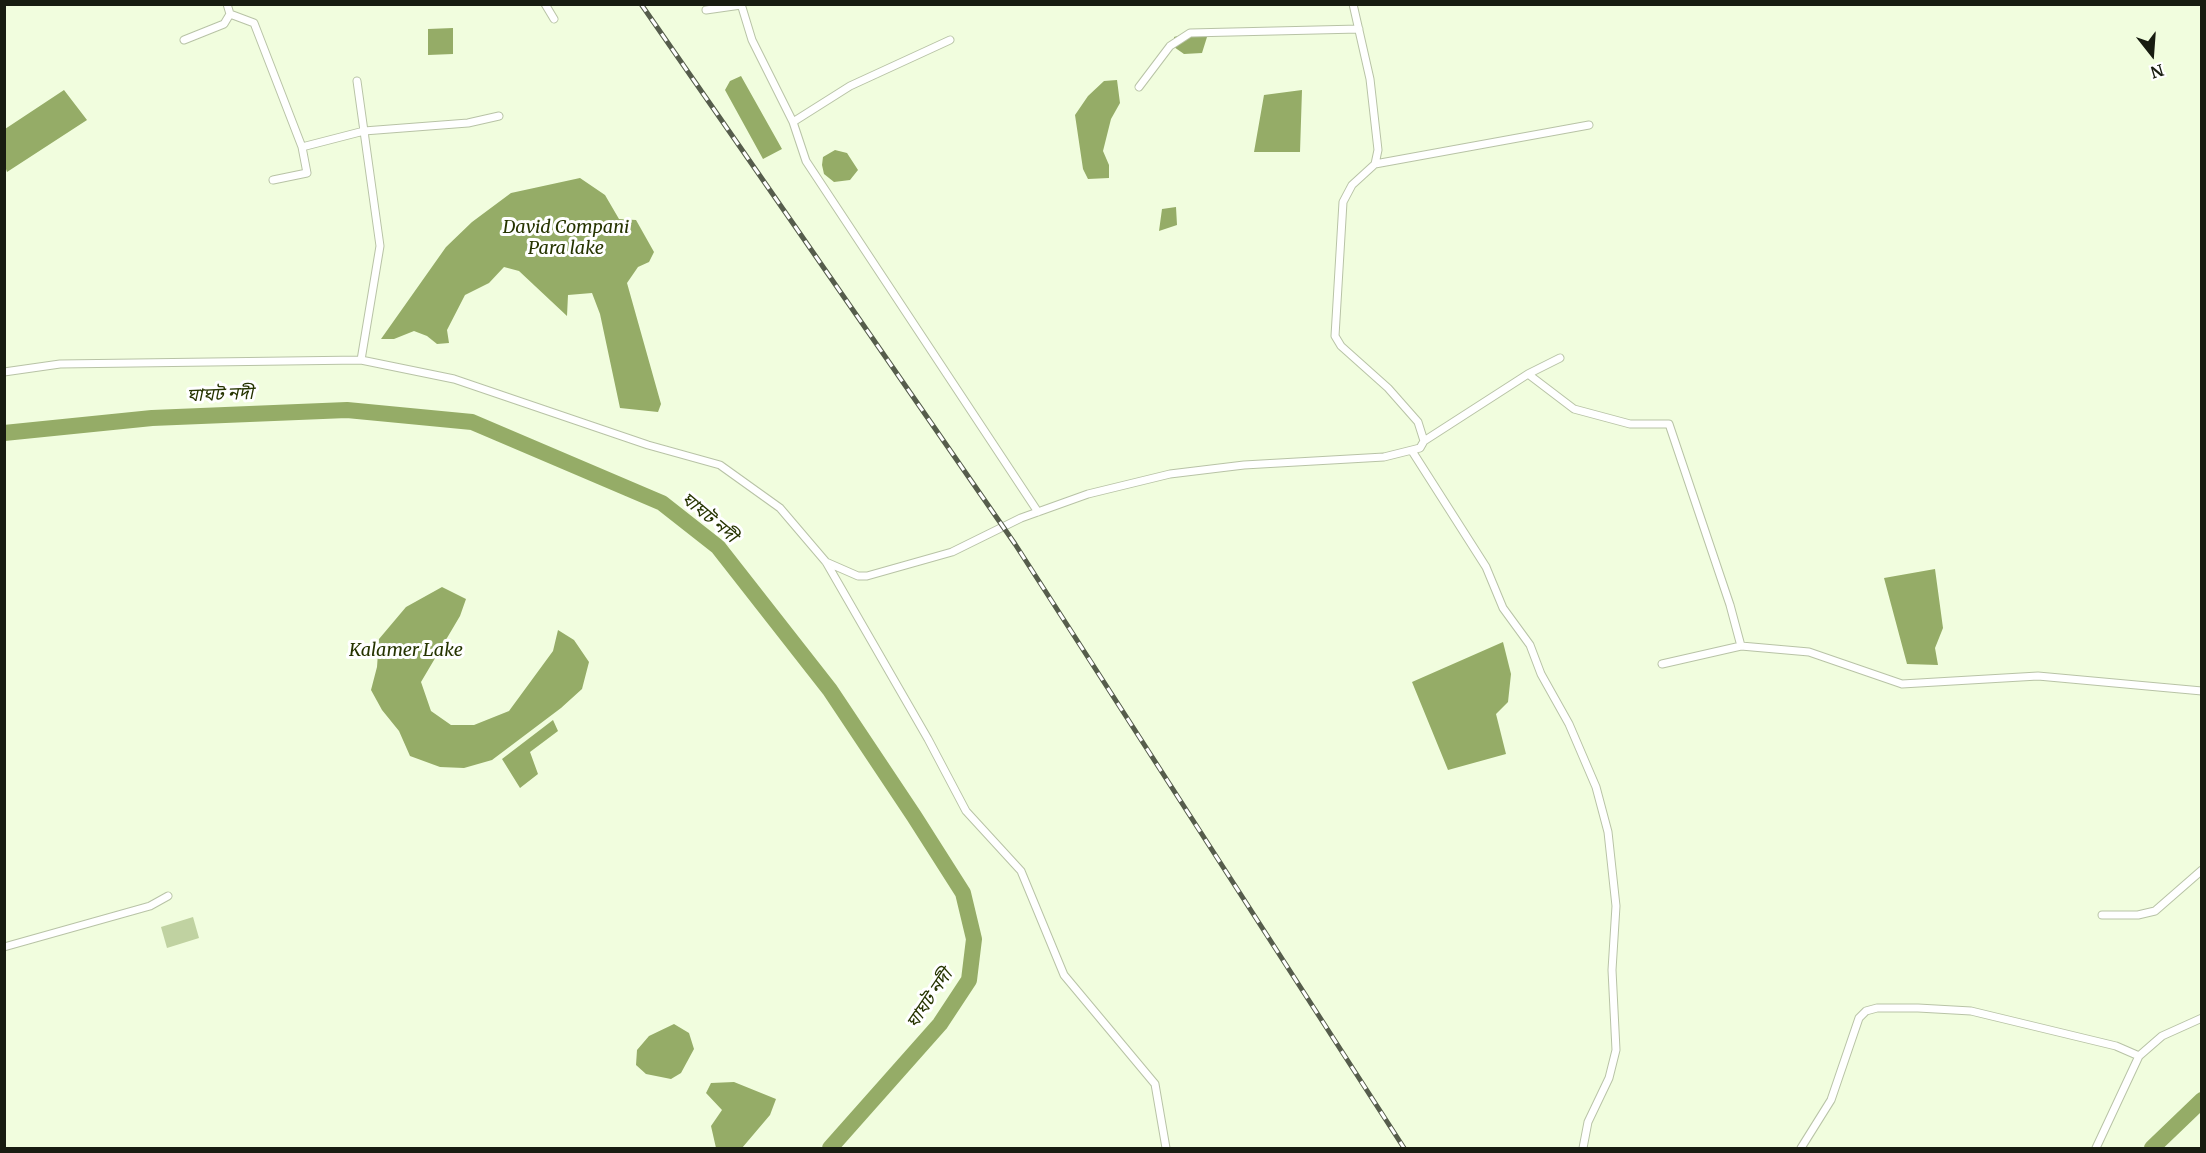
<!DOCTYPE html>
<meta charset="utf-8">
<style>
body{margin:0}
#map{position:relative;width:2206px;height:1153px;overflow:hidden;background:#f1fdde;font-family:Merriweather,serif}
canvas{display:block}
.frame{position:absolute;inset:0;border:6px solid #181c11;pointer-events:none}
.north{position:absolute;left:2122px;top:24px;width:60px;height:60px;-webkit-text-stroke:4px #fff;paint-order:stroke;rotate:163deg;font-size:16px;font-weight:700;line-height:24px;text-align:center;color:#181c11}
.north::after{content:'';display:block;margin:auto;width:21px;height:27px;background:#181c11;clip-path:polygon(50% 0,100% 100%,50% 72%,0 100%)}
</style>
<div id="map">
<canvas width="2206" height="1153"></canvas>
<div class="frame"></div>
<div class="north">N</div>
</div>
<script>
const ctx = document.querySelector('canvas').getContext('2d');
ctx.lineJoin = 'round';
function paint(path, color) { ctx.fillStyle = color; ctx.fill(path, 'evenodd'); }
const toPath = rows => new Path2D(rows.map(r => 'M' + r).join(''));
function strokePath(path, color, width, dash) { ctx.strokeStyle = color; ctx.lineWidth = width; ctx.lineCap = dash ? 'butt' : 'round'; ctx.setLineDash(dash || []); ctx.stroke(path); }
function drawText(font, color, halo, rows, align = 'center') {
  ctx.font = font + ' Merriweather,"Noto Sans Bengali",serif'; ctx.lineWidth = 6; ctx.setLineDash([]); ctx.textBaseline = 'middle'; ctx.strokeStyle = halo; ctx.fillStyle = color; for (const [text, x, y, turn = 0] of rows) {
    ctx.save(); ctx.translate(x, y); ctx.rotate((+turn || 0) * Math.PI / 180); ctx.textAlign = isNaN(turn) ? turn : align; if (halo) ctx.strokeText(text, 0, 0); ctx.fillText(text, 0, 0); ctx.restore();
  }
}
paint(toPath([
 [193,917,199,938,167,948,161,927]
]), '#c0d2a1');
paint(toPath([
 [453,28,453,54,428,55,428,29],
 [1195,31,1207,37,1202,53,1184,54,1174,47,1174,37],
 [741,76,782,149,763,159,725,90,730,81],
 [1117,80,1120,103,1111,119,1103,151,1109,165,1109,178,1088,179,1083,169,1075,115,1088,96,1104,81],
 [64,90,87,120,7,172,5,166,5,129],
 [1302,90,1300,152,1254,152,1264,95],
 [835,150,847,153,858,170,850,180,834,182,824,174,822,165,823,157],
 [580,178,605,195,619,219,636,220,654,252,649,262,638,267,627,283,661,404,658,412,620,408,600,314,592,293,568,295,567,316,519,271,504,267,489,283,465,295,447,330,449,343,437,344,427,336,414,331,394,339,381,339,446,247,472,222,511,193],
 [1176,207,1177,225,1159,231,1162,209],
 [1935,569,1943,628,1935,648,1938,665,1907,664,1884,578],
 [442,587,466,599,460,616,421,682,431,711,451,725,474,725,509,711,553,651,558,630,574,640,589,662,582,689,561,708,492,760,464,768,440,767,410,756,399,731,382,710,371,690,377,667,379,639,406,607],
 [1503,642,1511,674,1508,702,1496,714,1506,754,1448,770,1412,682],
 [553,720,558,731,530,752,538,774,520,788,502,759],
 [674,1024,689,1033,694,1049,681,1073,671,1079,646,1074,636,1065,637,1050,649,1036],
 [734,1082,776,1099,770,1115,742,1148,716,1148,711,1126,722,1110,706,1093,711,1083]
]), '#95ac67');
strokePath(toPath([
 [4,433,152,418,347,410,472,422,662,503,718,547,830,690,914,816,963,893,974,939,969,980,940,1024,830,1148],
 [2152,1148,2202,1100]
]), '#95ac67', 16);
const minor = toPath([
 [227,4,230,14,254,23,302,147,307,173,273,180],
 [545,4,554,19],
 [741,4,752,40,793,122,806,161,1038,512],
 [706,10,741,5],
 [184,40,224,24,230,14],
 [357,81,380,246,361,360],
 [1139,87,1170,46,1190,33,1359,29],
 [793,122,850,86,950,40],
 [302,147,364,131,468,123,499,116],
 [1375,164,1589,125],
 [4,372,60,364,361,360,454,379,648,445,720,465,780,508,826,562,928,739,966,811,1021,871,1064,975,1155,1084,1166,1148],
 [1528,374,1560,358],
 [1424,441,1528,374,1574,409,1630,424,1669,424,1730,605,1741,646],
 [1412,451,1486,567,1503,608,1530,645,1541,674,1569,724,1596,787,1608,832,1616,906,1612,970,1616,1050,1609,1078,1588,1122,1583,1148],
 [826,562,858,576,867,576,952,552,1021,518,1088,494,1170,474,1244,465,1384,457,1420,448,1424,441,1418,422,1388,388,1341,346,1335,336,1343,202,1352,185,1375,164,1378,150,1370,79,1353,4],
 [1662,664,1741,646,1809,652,1902,684,2038,676,2202,691],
 [2102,915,2138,915,2155,911,2202,870],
 [4,947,150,906,168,896],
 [1801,1148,1831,1100,1859,1018,1866,1011,1877,1008,1918,1008,1971,1011,2116,1046,2139,1056],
 [2096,1148,2139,1056,2162,1036,2202,1018]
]);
strokePath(minor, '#b8c3a6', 9);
strokePath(minor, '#fff', 7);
const rail = toPath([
 [641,4,1015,544,1404,1148]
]);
strokePath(rail, '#565d4c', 5);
strokePath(rail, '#fff', 3, [9]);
drawText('italic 18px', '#263400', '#fff', [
 ["David Compani",566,228],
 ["Para lake",566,249],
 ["ঘাঘট নদী",220,395,-2],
 ["ঘাঘট নদী",709,518,40],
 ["Kalamer Lake",406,651],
 ["ঘাঘট নদী",930,999,-56]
]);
</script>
